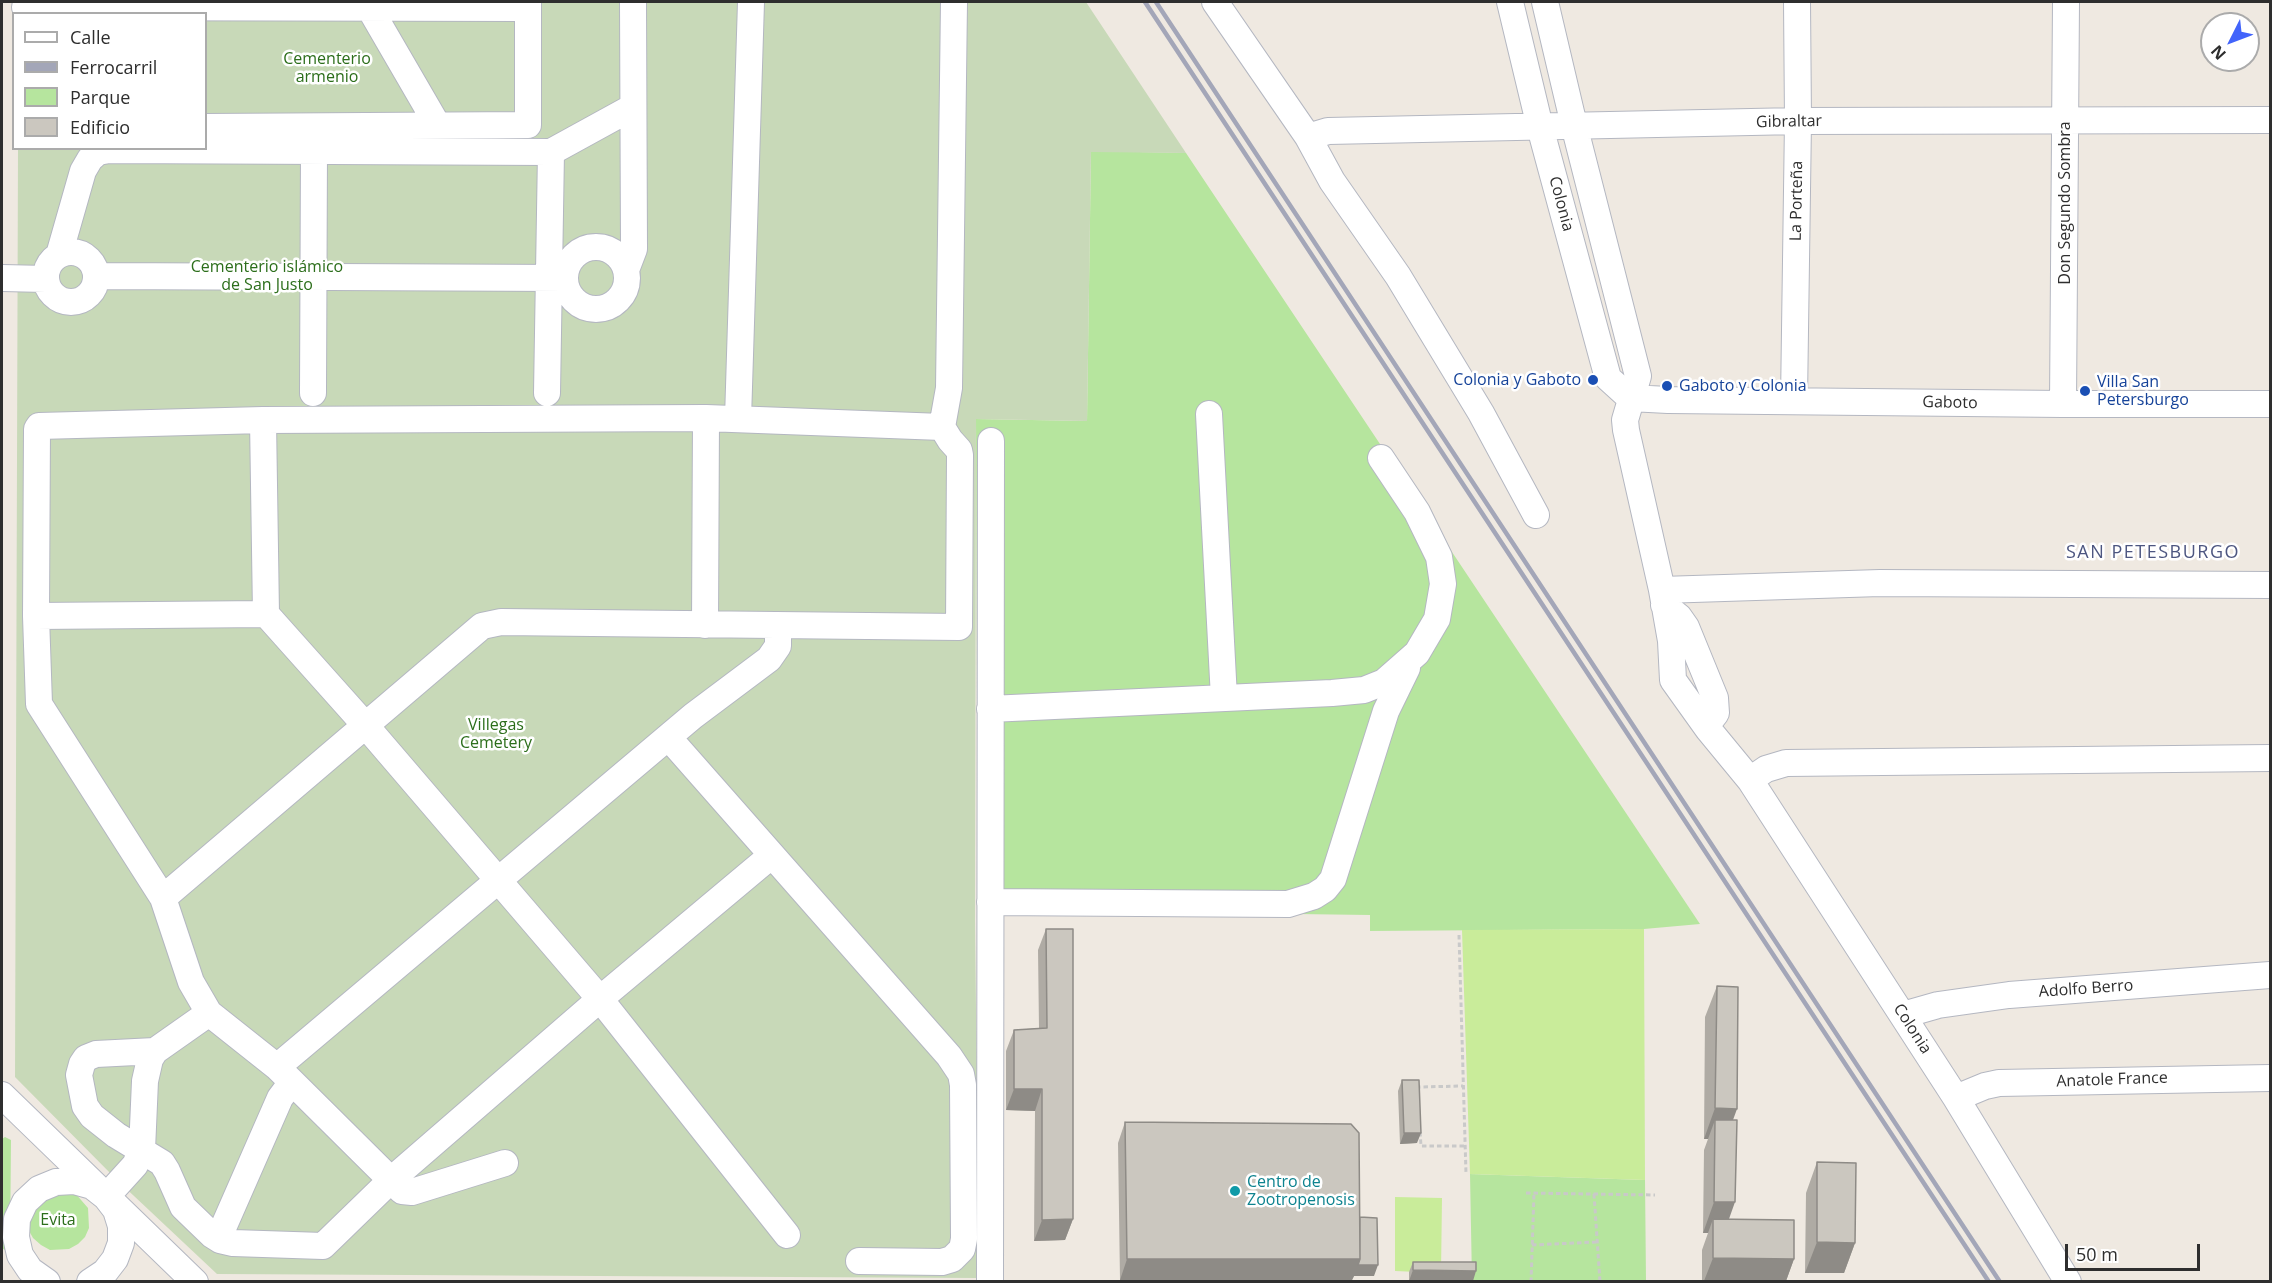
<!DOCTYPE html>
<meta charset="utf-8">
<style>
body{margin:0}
#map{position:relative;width:2272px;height:1283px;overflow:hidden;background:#efe9e1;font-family:"Open Sans",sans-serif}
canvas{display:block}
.frame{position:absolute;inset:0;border:3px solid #2e2e2e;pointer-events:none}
.legend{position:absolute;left:12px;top:12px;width:195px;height:138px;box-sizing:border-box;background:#fff;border:2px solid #ababab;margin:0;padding:8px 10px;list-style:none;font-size:18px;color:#2e2e2e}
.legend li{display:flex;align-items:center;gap:12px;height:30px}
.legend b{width:30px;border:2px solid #ababab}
.north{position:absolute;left:2200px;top:12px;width:60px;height:60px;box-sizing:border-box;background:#fff;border:2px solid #ababab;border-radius:50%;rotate:228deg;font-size:16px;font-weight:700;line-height:24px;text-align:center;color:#2e2e2e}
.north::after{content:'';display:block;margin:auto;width:21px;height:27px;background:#4264fb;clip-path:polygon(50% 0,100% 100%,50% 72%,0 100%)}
.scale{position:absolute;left:2065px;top:1244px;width:135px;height:27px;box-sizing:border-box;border:3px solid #2e2e2e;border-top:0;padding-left:8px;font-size:18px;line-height:21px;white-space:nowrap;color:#2e2e2e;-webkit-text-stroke:4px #fff;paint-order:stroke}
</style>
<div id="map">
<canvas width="2272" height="1283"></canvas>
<div class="frame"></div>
<ul class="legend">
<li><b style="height:8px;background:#fff"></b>Calle</li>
<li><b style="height:8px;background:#a3a6b8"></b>Ferrocarril</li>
<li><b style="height:16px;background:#b6e59e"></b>Parque</li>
<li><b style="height:16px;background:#cbc7bf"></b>Edificio</li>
</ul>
<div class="north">N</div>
<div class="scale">50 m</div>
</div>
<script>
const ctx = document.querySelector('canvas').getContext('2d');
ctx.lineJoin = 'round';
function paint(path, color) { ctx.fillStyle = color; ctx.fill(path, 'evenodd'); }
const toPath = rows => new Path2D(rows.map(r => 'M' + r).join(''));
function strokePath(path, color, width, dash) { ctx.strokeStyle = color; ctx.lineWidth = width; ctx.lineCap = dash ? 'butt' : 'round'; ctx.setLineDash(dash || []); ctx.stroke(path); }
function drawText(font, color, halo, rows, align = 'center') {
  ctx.font = font + ' "Open Sans",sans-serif'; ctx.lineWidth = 5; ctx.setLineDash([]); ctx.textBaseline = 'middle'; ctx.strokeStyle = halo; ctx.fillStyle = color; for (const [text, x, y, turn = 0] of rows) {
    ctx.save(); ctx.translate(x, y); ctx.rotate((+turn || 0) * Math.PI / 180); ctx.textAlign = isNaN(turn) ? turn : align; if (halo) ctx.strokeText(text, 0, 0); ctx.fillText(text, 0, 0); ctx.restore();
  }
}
paint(toPath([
 [1091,151,1186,153,1700,924,1644,929,1370,931,1370,915,1002,910,979,1278,976,419,1087,421],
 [5,1137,11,1140,10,1247,5,1250,2,1248,2,1139],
 [1470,1174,1645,1180,1646,1281,1472,1281],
 [44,1192,75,1193,88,1208,89,1228,85,1237,78,1244,69,1249,50,1250,41,1245,33,1238,28,1229,30,1207]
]), '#b6e59e');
paint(toPath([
 [17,2,1086,2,1186,153,1091,152,1087,421,976,419,975,921,979,1278,217,1274,117,1180,15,1077,18,149,206,148,206,14]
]), '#c8d9b8');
paint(toPath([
 [1644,929,1645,1180,1470,1174,1462,930],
 [1395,1197,1442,1198,1441,1273,1395,1271]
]), '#c9ec9a');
const minor = toPath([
 [366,2,438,126],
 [1215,2,1308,137,1332,181,1398,276,1481,413,1536,515],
 [1510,2,1540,127,1608,378,1630,398],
 [1545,2,1574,125,1638,376,1625,420,1626,430,1662,590,1671,641,1673,680,1708,729,1750,780,1956,1098,2068,1282],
 [25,7,528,8],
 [206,127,528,125,528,2],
 [1308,137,1328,131,1798,121,2270,120],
 '565 278a31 31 0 1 1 62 0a31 31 0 1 1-62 0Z',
 '46 277a25 25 0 1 1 50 0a25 25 0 1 1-50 0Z',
 [59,255,83,171,90,159,98,152,109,150,551,152],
 [626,270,634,249,633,2],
 [96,276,565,278],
 [2,278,46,279],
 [313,393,314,150],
 [547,393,551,152,633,107],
 [1630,398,1668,400,2063,404,2270,404],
 [1794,400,1798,121,1797,2],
 [2063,404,2066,2],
 [1209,414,1224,698],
 [738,419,751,2],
 [263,420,266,614,366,726,600,999,787,1235],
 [1662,590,1880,583,2270,585],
 [1664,605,1679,617,1686,627,1715,698,1716,713,1706,726],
 [36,616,266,614],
 [705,625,706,418],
 [990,709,1332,693,1364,690,1384,682,1417,653,1437,619,1443,584,1439,557,1417,512,1381,458],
 [668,737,949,1056,961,1074,963,1085,964,1239,962,1249,952,1259,942,1262,859,1261],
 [1750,780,1766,769,1786,763,2270,758],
 [163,898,39,704,36,616,37,429,39,426,263,420,706,418,942,427],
 [990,902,1288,904,1314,896,1325,889,1333,879,1386,711,1407,668],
 [209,1013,191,982,163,898,482,626,501,622,959,627,960,455,959,450,950,440,942,427,949,388,954,2],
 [1903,1015,1938,1005,2009,995,2270,975],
 [155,1051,96,1054,86,1058,82,1064,79,1075,85,1106,92,1116,116,1135,162,1163,167,1171,183,1207,212,1235,220,1240,233,1243,323,1246,391,1180,600,999,772,855],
 [277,1067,693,716,769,659,778,646,778,626],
 [2,1095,195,1282],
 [1956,1098,1985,1086,1999,1083,2270,1078],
 [106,1197,135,1165,142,1150,145,1081,150,1059,155,1051,209,1013,277,1067,402,1191,412,1192,505,1163],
 [220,1240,223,1228,280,1098,292,1082],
 [47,1282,30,1270,20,1255,16,1237,17,1219,25,1202,39,1189,56,1182,74,1181,92,1186,106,1197,116,1210,121,1226,121,1243,115,1259,105,1272,90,1282],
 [990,1282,991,441]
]);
strokePath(minor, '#b4b7c1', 28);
strokePath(toPath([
 [1459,935,1466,1174],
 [1418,1089,1418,1087,1463,1086],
 [1420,1132,1421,1146,1465,1146],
 [1526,1193,1655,1195],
 [1594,1194,1600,1282],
 [1532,1245,1597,1242],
 [1531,1282,1534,1193]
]), '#c9c9c9', 3, [4.5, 3]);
strokePath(minor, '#fff', 26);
strokePath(toPath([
 [1145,2,1989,1282],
 [1156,2,2000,1282]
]), '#a3a6b8', 4.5);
paint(toPath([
 [1046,929,1073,1219,1065,1240,1034,1241,1035,1111,1006,1110,1006,1051,1014,1030,1039,1028,1038,950],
 [1717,986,1733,1120,1729,1219,1794,1259,1786,1281,1702,1281,1702,1250,1708,1233,1703,1233,1704,1150,1708,1139,1704,1139,1705,1017],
 [1402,1080,1417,1143,1400,1144,1398,1091],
 [1125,1122,1360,1217,1374,1276,1354,1276,1352,1280,1120,1280,1118,1143],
 [1817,1162,1855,1243,1844,1273,1805,1273,1806,1193],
 [1413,1262,1473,1281,1409,1281,1409,1272]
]), '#afaba4');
paint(toPath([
 [1014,1089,1042,1089,1035,1111,1006,1110],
 [1715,1108,1737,1109,1726,1139,1715,1120,1708,1139,1704,1139],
 [1404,1133,1421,1133,1417,1143,1400,1144],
 [1714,1202,1735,1202,1724,1233,1713,1219,1708,1233,1703,1233],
 [1073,1219,1065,1240,1034,1241,1042,1220],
 [1817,1242,1855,1243,1844,1273,1805,1273],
 [1713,1258,1794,1259,1786,1281,1704,1281],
 [1127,1259,1360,1259,1378,1265,1374,1276,1354,1276,1352,1280,1120,1280],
 [1413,1270,1476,1271,1473,1281,1409,1281]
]), '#8e8b86');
const building = toPath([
 [1046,929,1073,929,1073,1219,1042,1220,1042,1089,1014,1089,1014,1030,1047,1028,1046,929],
 [1717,986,1738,987,1737,1109,1715,1108,1717,986],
 [1402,1080,1419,1080,1421,1133,1404,1133,1402,1080],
 [1715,1120,1737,1120,1735,1202,1714,1202,1715,1120],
 [1125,1122,1351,1124,1359,1133,1360,1259,1127,1259,1125,1122],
 [1817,1162,1856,1163,1855,1243,1817,1242,1817,1162],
 [1360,1217,1377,1218,1378,1265,1358,1265,1360,1259,1360,1217],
 [1713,1219,1794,1220,1794,1259,1713,1258,1713,1219],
 [1413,1262,1476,1262,1476,1271,1413,1270,1413,1262]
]);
paint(building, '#cbc7bf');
strokePath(building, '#8e8b86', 1.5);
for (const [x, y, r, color] of [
 [1593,380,6,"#1a4fb4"],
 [1667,386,6,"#1a4fb4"],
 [2085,391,6,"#1a4fb4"],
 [1235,1191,6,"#0f9aa8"]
]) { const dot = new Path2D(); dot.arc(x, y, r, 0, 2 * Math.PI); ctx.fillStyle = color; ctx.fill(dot); strokePath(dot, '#fff', 2); }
drawText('16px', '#2c6e1b', '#fff', [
 ["Cementerio",327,59],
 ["armenio",327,77],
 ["Cementerio islámico",267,267],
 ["de San Justo",267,285],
 ["Villegas",496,725],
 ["Cemetery",496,743],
 ["Evita",58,1220]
]);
drawText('16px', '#2e2e2e', '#fff', [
 ["Gibraltar",1789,122,-1],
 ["La Porteña",1797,201,-89],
 ["Don Segundo Sombra",2065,203,-90],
 ["Colonia",1561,204,75],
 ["Gaboto",1950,403,1],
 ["Adolfo Berro",2086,989,-4],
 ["Colonia",1912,1029,57],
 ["Anatole France",2112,1080,-2]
]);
drawText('16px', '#164399', '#fff', [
 ["Colonia y Gaboto",1581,380,"right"],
 ["Villa San",2097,382],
 ["Petersburgo",2097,400],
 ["Gaboto y Colonia",1679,386]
], 'left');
drawText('16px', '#0d838f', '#fff', [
 ["Centro de",1247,1182],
 ["Zootropenosis",1247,1200]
], 'left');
ctx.letterSpacing = '1.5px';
drawText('18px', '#4d5680', '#fff', [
 ["SAN PETESBURGO",2153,553]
]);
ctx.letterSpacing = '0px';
</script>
